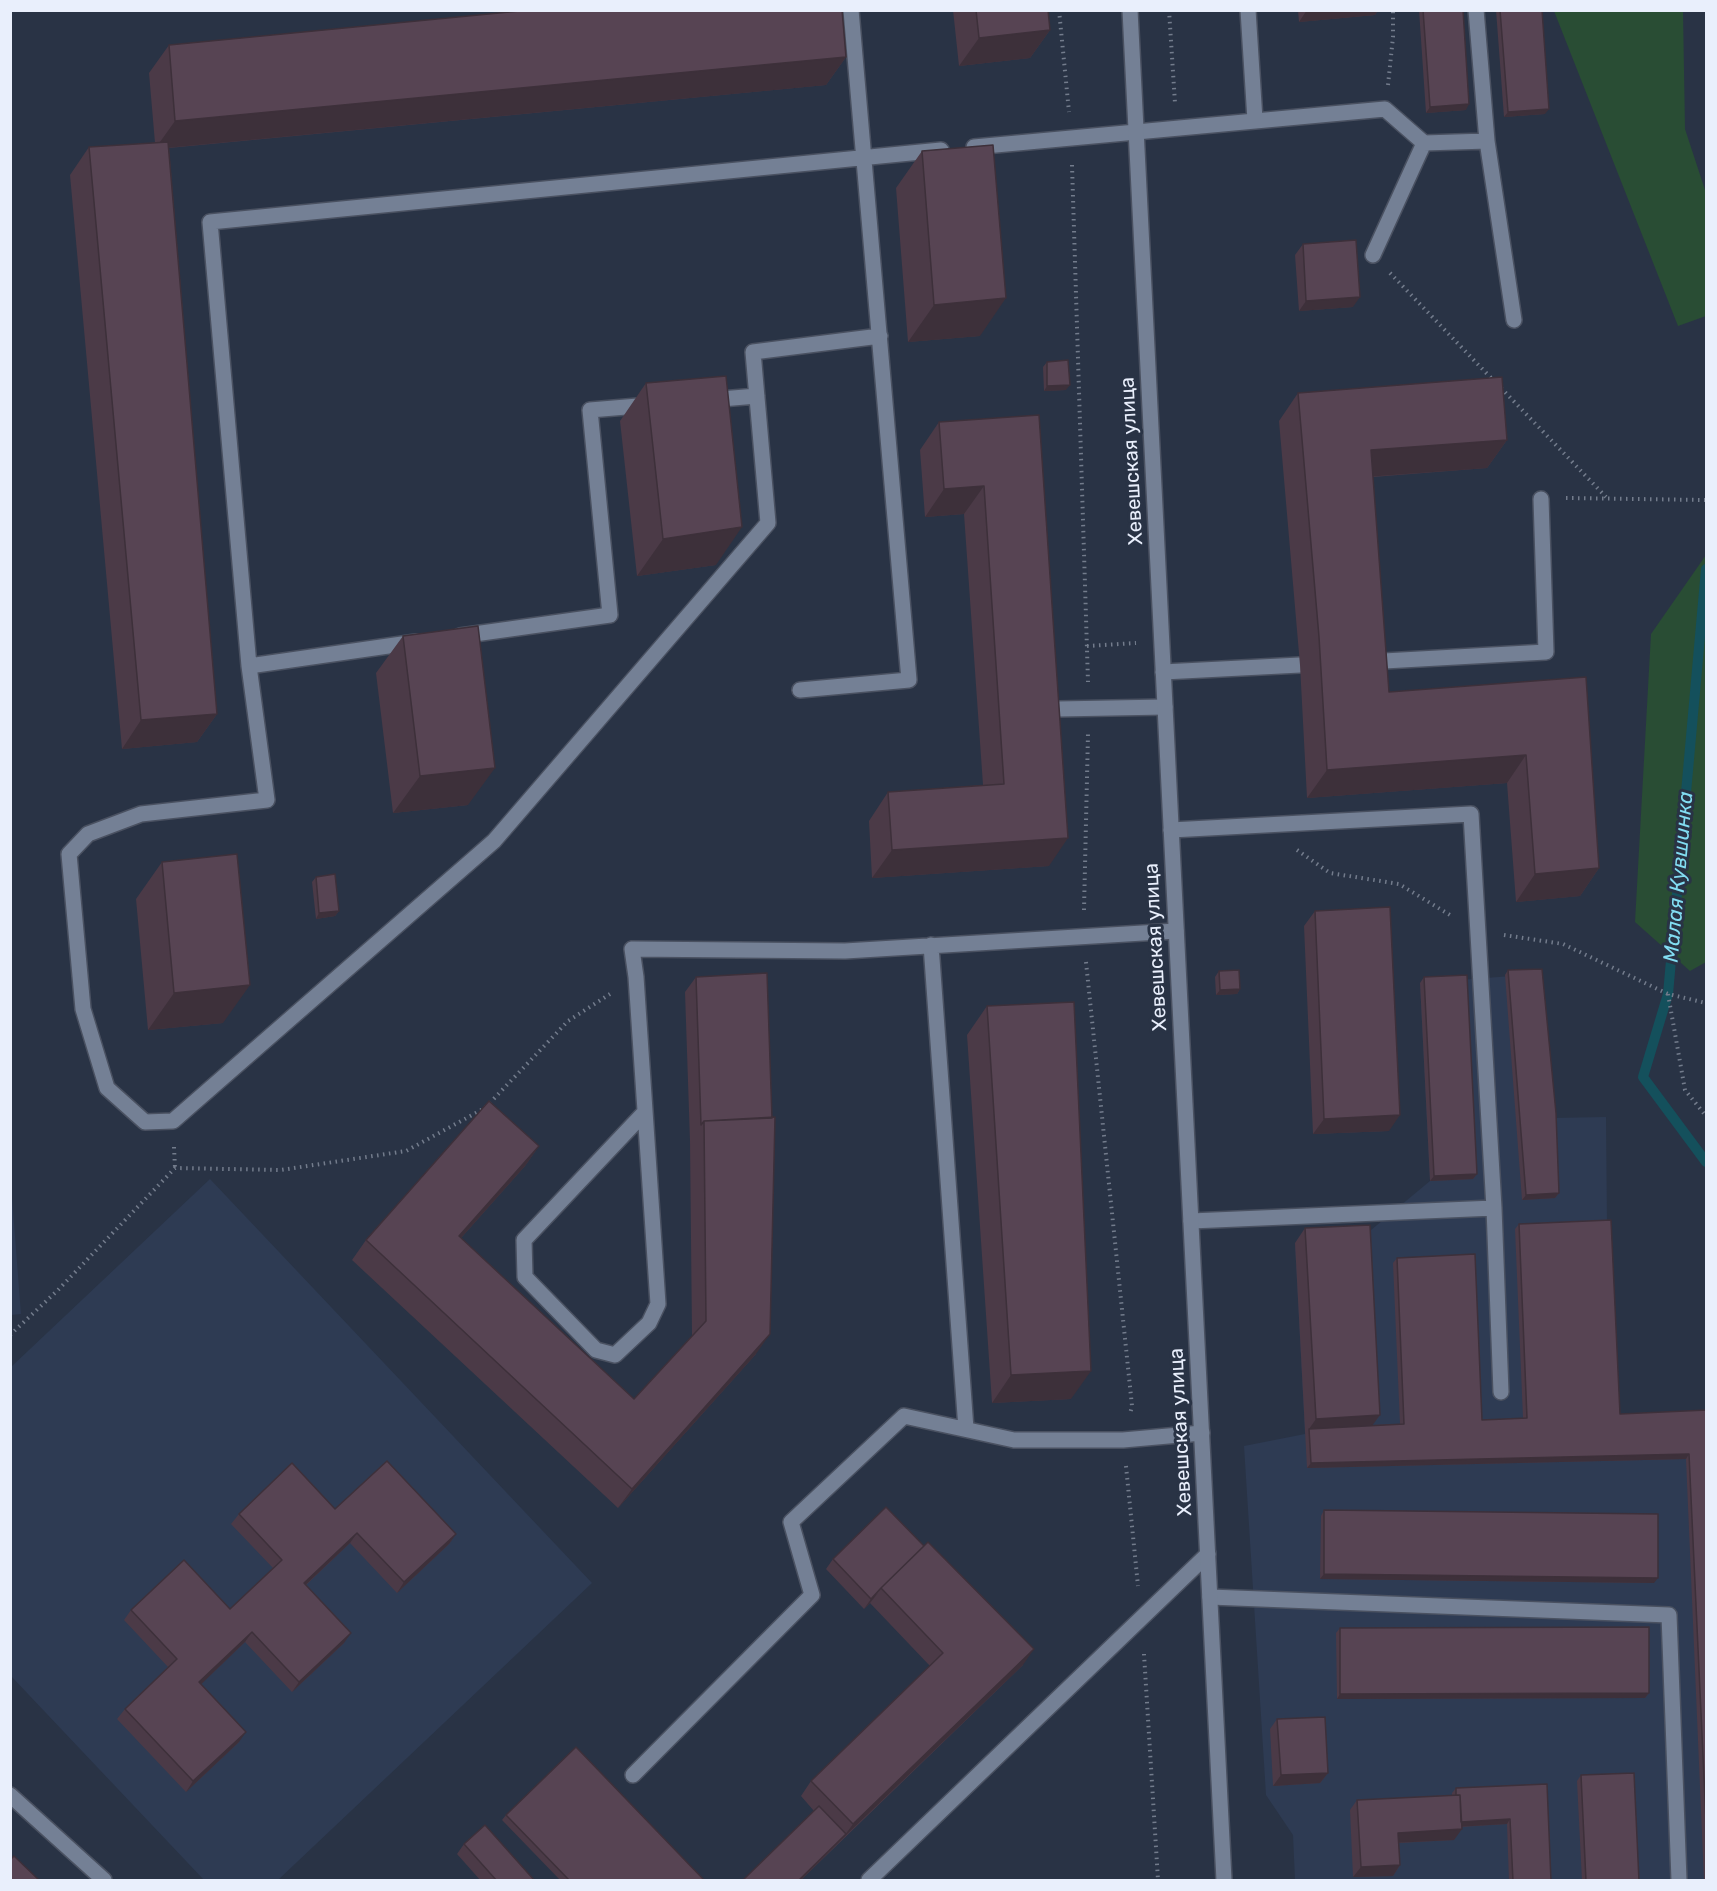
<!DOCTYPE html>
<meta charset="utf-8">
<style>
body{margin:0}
#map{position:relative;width:1717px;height:1891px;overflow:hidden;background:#293345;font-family:Rubik,sans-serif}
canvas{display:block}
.frame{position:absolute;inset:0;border:12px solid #e9effc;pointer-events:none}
</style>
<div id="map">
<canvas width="1717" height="1891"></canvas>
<div class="frame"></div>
</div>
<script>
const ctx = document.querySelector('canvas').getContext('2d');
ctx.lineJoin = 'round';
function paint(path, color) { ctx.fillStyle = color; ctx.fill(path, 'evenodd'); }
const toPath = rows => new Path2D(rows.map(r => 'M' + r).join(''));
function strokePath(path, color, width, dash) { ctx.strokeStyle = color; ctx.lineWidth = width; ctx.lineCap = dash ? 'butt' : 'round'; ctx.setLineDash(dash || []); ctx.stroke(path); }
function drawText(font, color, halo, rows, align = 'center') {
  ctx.font = font + ' Rubik,sans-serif'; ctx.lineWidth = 6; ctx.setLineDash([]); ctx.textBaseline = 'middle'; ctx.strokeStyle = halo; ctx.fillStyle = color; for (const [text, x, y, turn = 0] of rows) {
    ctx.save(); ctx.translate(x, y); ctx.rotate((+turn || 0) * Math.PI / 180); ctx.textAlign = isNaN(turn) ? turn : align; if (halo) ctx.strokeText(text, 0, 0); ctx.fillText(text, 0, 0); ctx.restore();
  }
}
paint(toPath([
 [1538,974,1552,1118,1606,1117,1607,1225,1616,1419,1706,1415,1706,1880,1295,1880,1293,1835,1266,1795,1244,1446,1305,1434,1295,1243,1359,1240,1430,1181,1420,983],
 [210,1179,592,1583,278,1880,204,1880,11,1676,11,1367],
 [11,1184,21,1314,11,1315,10,1315]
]), '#2e3b53');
paint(toPath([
 [1554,11,1683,11,1685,129,1706,193,1706,316,1678,326],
 [1706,555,1706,962,1690,971,1635,922,1651,634]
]), '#294d34');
strokePath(toPath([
 [1706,569,1668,994,1643,1077,1706,1162]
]), '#14505c', 10);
const service = toPath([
 [1248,10,1255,120],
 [1476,10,1487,141],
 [974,147,1385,109,1424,143,1487,141,1514,320],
 [1373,255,1424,143],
 [880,336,753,352,768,523,494,841,173,1121,145,1122,107,1088,83,1009,69,854,88,834,141,814,267,800,249,666,210,222,941,150],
 [709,400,757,396],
 [460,636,610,615,590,410,650,405],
 [1366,662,1546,652,1541,499],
 [249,666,416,642],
 [1163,672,1300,665],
 [800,690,909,680,851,10],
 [1058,709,1165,707],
 [1171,830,1471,814,1494,1208,1501,1392],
 [931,945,966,1429],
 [644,1113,524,1240,525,1277,596,1350,615,1355,649,1323,658,1304,636,977,632,949,845,951,1176,931],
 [1191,1221,1494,1208],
 [1210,1597,1669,1615,1679,1880],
 [633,1775,812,1595,791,1522,904,1416,1014,1440,1123,1440,1202,1433],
 [10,1795,104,1880],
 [869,1880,1208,1554]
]);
const minor = toPath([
 [1130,10,1224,1880]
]);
strokePath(service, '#4a5161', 18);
strokePath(minor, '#4a5161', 18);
strokePath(toPath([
 [1059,10,1069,112],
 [1169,10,1175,103],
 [1388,85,1393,37,1393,10],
 [1072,165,1088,682],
 [1390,273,1493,380],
 [1501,388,1606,497],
 [1566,498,1706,500],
 [1087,646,1136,643],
 [1297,850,1330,873,1399,884,1450,915],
 [1084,910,1088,734],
 [1504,935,1563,944,1668,994,1706,1003],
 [1086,962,1132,1406,1130,1414],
 [1668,994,1685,1090,1706,1116],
 [174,1147,175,1168],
 [10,1335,58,1290,175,1168,281,1170,406,1151,485,1108,568,1021,610,994],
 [1126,1466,1138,1586],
 [1144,1654,1158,1880]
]), '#737c8c', 4, [1.5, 4.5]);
strokePath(service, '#748095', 15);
strokePath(minor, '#748095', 15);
paint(toPath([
 [953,10,1048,10,1050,30,1030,58,959,66],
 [1298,10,1378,10,1375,15,1299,22],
 [1419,10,1463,10,1466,110,1426,113],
 [1496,10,1542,10,1545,114,1504,117],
 [169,45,846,57,826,85,169,148,217,714,197,742,122,749,70,175,89,147,155,143,149,73],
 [922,151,980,336,908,342,896,188],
 [1303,244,1353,307,1299,311,1295,255],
 [1047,362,1066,390,1044,391,1043,367],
 [646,383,716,565,637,576,620,421],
 [1298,393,1507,440,1487,468,1373,477,1389,692,1586,677,1599,868,1580,896,1516,902,1507,783,1307,798,1300,665,1279,421],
 [1039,415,1049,866,872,878,869,821,888,792,983,785,964,514,925,517,920,450,939,422],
 [403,636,468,805,393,813,376,673],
 [162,862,223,1023,148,1030,136,899],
 [316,877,339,911,335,916,316,919,312,882],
 [1315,911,1389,1131,1313,1134,1304,926],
 [1508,970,1559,1193,1555,1198,1522,1200,1505,975],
 [1219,971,1240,989,1237,994,1216,995,1215,977],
 [696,977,756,1354,618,1508,352,1260,366,1240,539,1146,525,1166,461,1238,634,1399,692,1336,690,1141,685,992],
 [1424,977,1477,1174,1473,1179,1430,1181,1420,983],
 [987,1006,1071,1399,992,1403,967,1035],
 [1519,1224,1620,1414,1707,1410,1707,1881,1704,1881,1686,1459,1307,1468,1295,1243,1305,1228,1380,1415,1372,1425,1400,1424,1393,1263,1397,1258,1482,1420,1523,1418,1515,1229],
 [335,1509,456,1534,449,1544,397,1593,350,1543,306,1585,344,1643,292,1692,245,1642,201,1684,239,1742,186,1792,117,1719,125,1709,168,1667,124,1620,131,1610,230,1609,273,1568,231,1524,239,1514],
 [1324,1510,1654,1583,1320,1579,1321,1516],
 [833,1559,1023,1665,800,1881,742,1881,814,1811,801,1796,811,1781,930,1666,870,1603,864,1609,826,1569],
 [1340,1628,1649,1693,1645,1698,1337,1699,1336,1633],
 [1277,1719,1328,1773,1320,1783,1273,1786,1270,1729],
 [1581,1775,1639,1881,1582,1881,1577,1781],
 [1547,1784,1551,1881,1509,1881,1507,1824,1461,1827,1454,1840,1399,1843,1400,1865,1393,1876,1353,1877,1350,1810,1357,1800,1452,1795,1452,1793,1456,1788],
 [506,1815,705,1881,561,1881,502,1820],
 [464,1844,535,1881,481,1881,457,1854]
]), '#4b3a47');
paint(toPath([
 [1307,10,1378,10,1375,15,1299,22],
 [1050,30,1030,58,959,66,979,38],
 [846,57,826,85,155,149,175,121],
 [1469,104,1466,110,1426,113,1430,107],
 [1549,109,1545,114,1504,117,1508,112],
 [1360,297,1353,307,1299,311,1306,301],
 [1006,298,980,336,908,342,934,305],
 [1070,385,1066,390,1044,391,1047,386],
 [1507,440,1487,468,1351,478,1371,450],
 [984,486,964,514,925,517,944,489],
 [742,527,716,565,637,576,663,539],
 [217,714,197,742,122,749,141,720],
 [1526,755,1507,783,1307,798,1327,770],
 [495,768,468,805,393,813,420,776],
 [1068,838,1049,866,872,878,892,850],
 [1599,868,1580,896,1516,902,1535,874],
 [339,911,335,916,316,919,319,913],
 [250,985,223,1023,148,1030,174,993],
 [1240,989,1237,994,1216,995,1220,990],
 [1400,1115,1389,1131,1313,1134,1324,1119],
 [539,1146,525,1166,445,1256,459,1236],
 [1477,1174,1473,1179,1430,1181,1434,1176],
 [1559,1193,1555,1198,1522,1200,1526,1195],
 [770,1334,756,1354,618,1508,632,1489],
 [1091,1371,1071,1399,992,1403,1011,1375],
 [1380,1415,1369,1430,1309,1429,1316,1419],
 [1689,1454,1686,1459,1307,1468,1311,1463],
 [357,1533,350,1543,297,1593,304,1583],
 [456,1534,449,1544,397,1593,404,1582],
 [1324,1574,1658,1578,1654,1583,1320,1579],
 [878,1593,870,1603,864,1609,871,1599],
 [252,1632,245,1642,192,1693,199,1682],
 [351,1633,344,1643,292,1692,299,1682],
 [1034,1649,1023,1665,842,1839,853,1824],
 [1649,1693,1645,1698,1337,1699,1340,1694],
 [246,1732,239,1742,186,1792,193,1781],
 [1328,1773,1320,1783,1273,1786,1281,1775],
 [1510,1819,1507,1824,1454,1827,1457,1822],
 [1462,1829,1454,1840,1391,1843,1398,1833],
 [846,1834,842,1839,800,1881,798,1881],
 [1400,1865,1393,1876,1353,1877,1361,1867]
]), '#3d303a');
const building = toPath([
 [530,10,842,10,846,57,175,121,169,45,530,10],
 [976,10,1048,10,1050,30,979,38,976,10],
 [1423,10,1463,10,1469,104,1430,107,1423,10],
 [1500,10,1542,10,1549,109,1508,112,1500,10],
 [168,142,217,714,141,720,89,147,168,142],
 [993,145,1006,298,934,305,922,151,993,145],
 [1356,240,1360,297,1306,301,1303,244,1356,240],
 [1068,360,1070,385,1047,386,1047,362,1068,360],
 [726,376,742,527,663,539,646,383,726,376],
 [1502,377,1507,440,1371,450,1389,692,1586,677,1599,868,1535,874,1526,755,1327,770,1319,637,1298,393,1502,377],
 [1039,415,1068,838,892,850,888,792,1004,784,984,486,944,489,939,422,1039,415],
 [478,626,495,768,420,776,403,636,478,626],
 [237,854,250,985,174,993,162,862,237,854],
 [335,874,339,911,319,913,316,877,335,874],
 [1390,907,1400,1115,1324,1119,1315,911,1390,907],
 [1542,969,1556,1113,1559,1193,1526,1195,1508,970,1542,969],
 [1239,970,1240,989,1220,990,1219,971,1239,970],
 [767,973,772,1118,704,1121,701,1125,696,977,767,973],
 [1467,975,1477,1174,1434,1176,1424,977,1467,975],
 [1074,1002,1091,1371,1011,1375,987,1006,1074,1002],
 [489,1101,539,1146,459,1236,634,1399,706,1321,704,1121,775,1117,770,1334,632,1489,366,1240,489,1101],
 [1611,1220,1620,1414,1707,1410,1707,1842,1689,1454,1311,1463,1309,1429,1404,1424,1397,1258,1475,1254,1482,1420,1527,1418,1519,1224,1611,1220],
 [1370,1225,1380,1415,1316,1419,1305,1228,1370,1225],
 [387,1461,456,1534,404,1582,357,1533,304,1583,351,1633,299,1682,252,1632,199,1682,246,1732,193,1781,125,1709,177,1659,131,1610,184,1560,230,1609,282,1560,239,1514,292,1463,335,1509,387,1461],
 [886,1507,924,1546,881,1588,871,1599,833,1559,886,1507],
 [1324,1510,1658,1514,1658,1578,1324,1574,1324,1510],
 [928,1542,1034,1649,853,1824,811,1781,943,1653,881,1588,928,1542],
 [1649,1627,1649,1693,1340,1694,1340,1628,1649,1627],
 [1325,1717,1328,1773,1281,1775,1277,1719,1325,1717],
 [576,1747,705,1881,570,1881,506,1815,576,1747],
 [1634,1773,1639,1881,1586,1881,1581,1775,1634,1773],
 [1547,1784,1551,1881,1513,1881,1510,1819,1461,1822,1460,1795,1456,1795,1456,1788,1547,1784],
 [1460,1795,1462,1829,1398,1833,1400,1865,1361,1867,1357,1800,1460,1795],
 [819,1806,846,1834,798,1881,742,1881,819,1806],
 [485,1825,535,1881,497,1881,464,1844,485,1825],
 [14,1856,40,1881,10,1881,10,1860,14,1856]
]);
paint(building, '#574453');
strokePath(building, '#3d303a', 1.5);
drawText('20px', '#e9effc', '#293345', [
 ["Хевешская улица",1132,461,-93],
 ["Хевешская улица",1156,947,-93],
 ["Хевешская улица",1181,1432,-93]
]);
drawText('italic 21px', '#82ddf2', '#293345', [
 ["Малая Кувшинка",1679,877,-85]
]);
</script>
